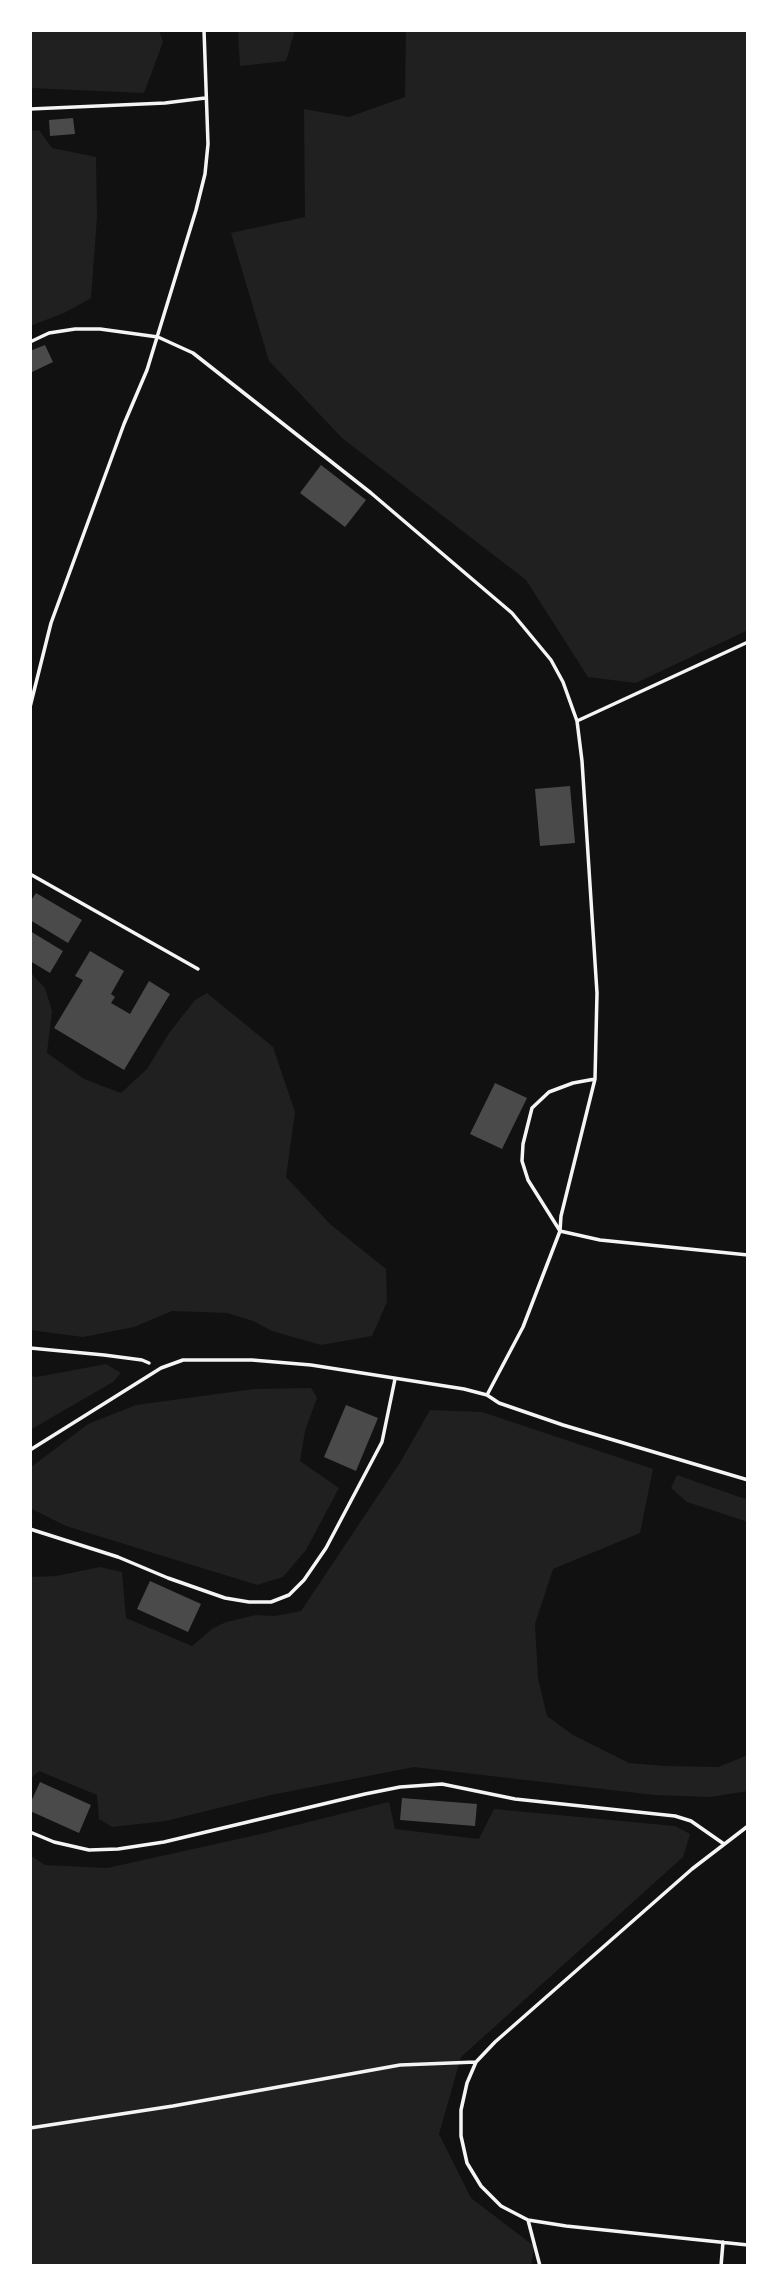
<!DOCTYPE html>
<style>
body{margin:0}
#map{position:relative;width:778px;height:2296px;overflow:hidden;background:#111;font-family:"IBM Plex Sans",sans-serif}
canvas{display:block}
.frame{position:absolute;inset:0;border:32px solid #fff;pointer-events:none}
</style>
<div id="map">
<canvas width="778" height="2296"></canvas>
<div class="frame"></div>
</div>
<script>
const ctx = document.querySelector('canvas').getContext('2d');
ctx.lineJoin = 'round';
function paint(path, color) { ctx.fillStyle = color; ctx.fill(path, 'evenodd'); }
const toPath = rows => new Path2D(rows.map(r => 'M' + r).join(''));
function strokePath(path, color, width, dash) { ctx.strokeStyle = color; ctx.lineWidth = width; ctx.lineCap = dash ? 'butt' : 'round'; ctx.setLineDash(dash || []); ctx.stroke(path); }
paint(toPath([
 [30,30,159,30,163,42,144,93,30,88],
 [238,30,295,30,286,61,240,66],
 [406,30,746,30,748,35,748,630,636,683,588,677,526,580,342,438,269,361,231,233,305,217,304,109,349,117,405,97],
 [39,130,52,148,96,157,97,217,91,298,64,313,30,326,30,131],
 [30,972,45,988,52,1011,47,1053,84,1079,121,1093,147,1069,169,1033,195,1000,207,993,273,1047,295,1112,286,1177,330,1224,386,1269,387,1302,372,1336,321,1345,272,1331,253,1321,227,1313,172,1311,134,1327,83,1337,30,1330],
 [106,1364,121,1373,113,1382,30,1430,30,1376,37,1377],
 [311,1388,317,1398,305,1431,300,1461,339,1488,306,1550,283,1577,257,1585,66,1526,30,1508,30,1468,88,1424,136,1405,254,1389],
 [430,1410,482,1412,653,1469,640,1533,553,1569,535,1624,538,1678,547,1716,573,1735,629,1763,664,1766,718,1767,748,1755,748,1791,710,1797,654,1795,414,1767,271,1795,166,1821,112,1827,99,1819,97,1795,39,1771,30,1779,30,1577,56,1576,100,1567,122,1572,126,1618,192,1646,212,1629,226,1622,256,1615,275,1616,301,1611,401,1461],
 [677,1475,748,1500,748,1522,687,1502,671,1488],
 [389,1802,395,1829,479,1839,494,1809,675,1826,690,1834,683,1857,461,2057,439,2134,471,2198,534,2246,531,2266,30,2266,30,1855,45,1865,107,1868,261,1834]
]), '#202020');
paint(toPath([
 [73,118,75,134,50,136,49,120],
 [45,345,53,362,30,373,30,351],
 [321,465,366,500,345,527,300,493],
 [570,786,575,843,540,846,535,789],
 [36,893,82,920,68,943,30,920,30,902],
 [30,931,63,951,50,973,30,961],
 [90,951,124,971,111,994,115,997,111,1003,130,1014,149,981,170,994,124,1070,54,1028,83,980,75,976],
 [495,1083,527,1098,502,1149,470,1134],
 [346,1405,378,1418,356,1471,324,1457],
 [150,1581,201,1604,188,1632,137,1609],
 [40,1782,91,1805,79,1833,30,1811,30,1804],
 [402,1798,477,1804,475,1826,400,1820]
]), '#4a4a4a');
strokePath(toPath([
 [30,1348,104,1355,142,1360,149,1363]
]), '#f5f5f5', 3.5);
strokePath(toPath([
 [30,109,165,103,205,98],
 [30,342,49,333,75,329,100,329,158,337,193,353,371,493,512,613,551,660,563,682,577,721,582,761,597,993,595,1079,561,1216,560,1231,523,1327,487,1395],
 [30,707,51,623,124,424,147,370,196,210,205,174,208,144,204,30],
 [577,721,748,642],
 [30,874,198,969],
 [595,1079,573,1083,549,1092,532,1108,523,1144,522,1161,528,1180,560,1231,600,1240,748,1255],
 [30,1450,161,1368,183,1360,252,1360,311,1365,464,1389,487,1395,499,1403,563,1425,748,1480],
 [30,1529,118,1557,168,1578,225,1598,249,1602,271,1602,289,1595,304,1580,326,1548,382,1442,395,1379],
 [748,1826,692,1869,495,2042,476,2062,467,2083,461,2110,461,2136,467,2163,481,2186,501,2206,528,2220,566,2226,748,2245],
 [30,1832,54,1842,89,1850,118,1849,164,1842,365,1794,400,1787,442,1784,515,1799,675,1816,691,1821,724,1844],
 [30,2128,173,2106,400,2065,476,2062],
 [528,2220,540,2266],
 [721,2266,723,2242]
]), '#f5f5f5', 3.5);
</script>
